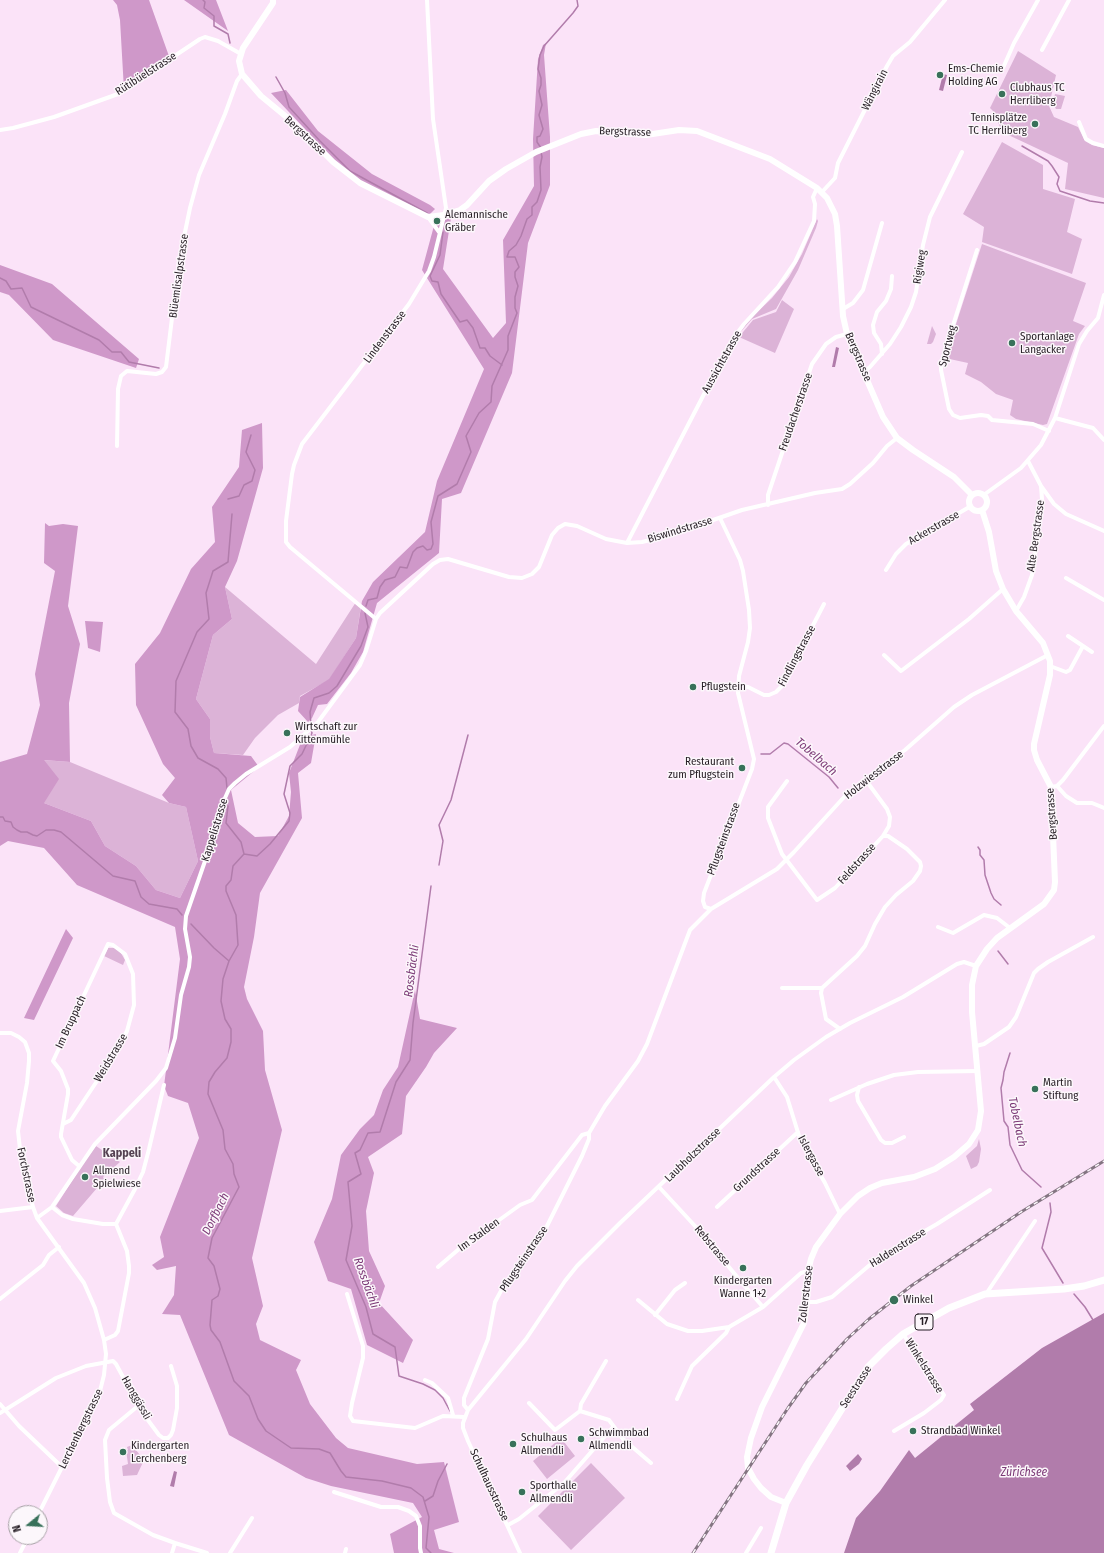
<!DOCTYPE html>
<meta charset="utf-8">
<style>
body{margin:0}
#map{position:relative;width:1104px;height:1553px;overflow:hidden;background:#fbe3f8;font-family:"Fira Sans Condensed",sans-serif}
canvas{display:block}
.north{position:absolute;left:8px;top:1505px;width:40px;height:40px;box-sizing:border-box;background:#fcf7fb;border:1px solid #a6a0a5;border-radius:50%;rotate:252deg;font-size:11px;font-weight:700;line-height:16px;text-align:center;color:#251d24}
.north::after{content:'';display:block;margin:auto;width:14px;height:18px;background:#38715a;clip-path:polygon(50% 0,100% 100%,50% 72%,0 100%)}
</style>
<div id="map">
<canvas width="1104" height="1553"></canvas>
<div class="north">N</div>
</div>
<script>
const ctx = document.querySelector('canvas').getContext('2d');
ctx.lineJoin = 'round';
function paint(path, color) { ctx.fillStyle = color; ctx.fill(path, 'evenodd'); }
const toPath = rows => new Path2D(rows.map(r => 'M' + r).join(''));
function strokePath(path, color, width, dash) { ctx.strokeStyle = color; ctx.lineWidth = width; ctx.lineCap = dash ? 'butt' : 'round'; ctx.setLineDash(dash || []); ctx.stroke(path); }
function drawText(font, color, halo, rows, align = 'center') {
  ctx.font = font + ' "Fira Sans Condensed",sans-serif'; ctx.lineWidth = 3; ctx.setLineDash([]); ctx.textBaseline = 'middle'; ctx.strokeStyle = halo; ctx.fillStyle = color; for (const [text, x, y, turn = 0] of rows) {
    ctx.save(); ctx.translate(x, y); ctx.rotate((+turn || 0) * Math.PI / 180); ctx.textAlign = isNaN(turn) ? turn : align; if (halo) ctx.strokeText(text, 0, 0); ctx.fillText(text, 0, 0); ctx.restore();
  }
}
paint(toPath([
 [1018,51,1056,75,1049,106,1054,117,1078,127,1085,141,1092,145,1104,148,1104,198,1065,189,1068,163,1002,132,994,112,990,108],
 [1055,94,1065,96,1061,109,1056,109,1053,104],
 [1002,142,1043,165,1043,189,1075,199,1067,232,1082,239,1072,274,982,242,984,227,963,214],
 [817,219,818,221,816,228,798,270,776,309,752,319,737,336,747,322,772,298,789,277,802,254],
 [982,244,1086,283,1073,321,1085,326,1079,334,1047,424,1043,425,1016,419,1010,415,1013,400,996,394,981,382,965,374,968,363,945,358],
 [782,300,794,309,775,353,739,337,753,320,776,312],
 [932,326,936,334,933,342,931,344,927,344],
 [225,587,316,664,356,602,361,606,356,638,329,680,300,696,299,703,278,715,255,738,243,755,214,753,210,737,210,719,196,699,213,635,232,619],
 [43,760,70,762,169,803,186,807,198,861,180,898,156,890,136,866,105,846,91,821,44,803],
 [108,948,118,948,125,960,123,965,104,956],
 [979,1139,981,1149,979,1162,977,1166,971,1169,966,1156,977,1146],
 [96,1146,120,1162,103,1177,104,1179,96,1187,97,1188,73,1216,64,1213,56,1206,84,1162],
 [561,1438,575,1456,547,1479,533,1461],
 [132,1445,144,1460,137,1475,123,1476,122,1466,128,1464,126,1450,128,1450,127,1447],
 [591,1463,625,1498,571,1550,538,1516]
]), '#dcb3d7');
paint(toPath([
 [113,0,149,0,170,59,124,90,120,20,117,5],
 [184,0,216,0,228,31],
 [546,43,544,55,550,137,550,185,528,243,512,373,461,493,442,499,439,553,377,603,363,652,351,673,327,704,318,705,312,718,308,722,298,711,300,697,329,679,356,638,362,601,373,582,425,532,437,481,484,369,422,270,435,222,451,218,443,269,493,338,506,323,503,240,534,186,533,139,538,59,543,45],
 [286,90,318,131,372,174,430,205,435,209,427,217,375,192,339,165,271,93],
 [0,265,52,284,139,359,136,368,53,340,9,295,0,292],
 [262,423,263,468,237,561,225,587,232,619,213,635,196,699,210,719,210,737,214,753,251,756,259,767,231,790,238,823,255,837,278,836,289,816,291,792,289,773,303,737,316,734,311,763,298,773,302,818,260,893,254,937,244,987,247,999,263,1031,265,1070,282,1130,252,1258,263,1306,256,1324,260,1340,301,1360,296,1370,310,1404,336,1438,348,1448,417,1464,444,1462,459,1522,434,1530,439,1549,454,1553,394,1553,390,1534,422,1517,413,1503,331,1486,306,1478,229,1435,180,1315,162,1314,174,1295,176,1266,157,1270,152,1265,164,1257,160,1237,199,1138,188,1103,168,1096,164,1086,180,959,175,927,77,885,44,848,8,841,0,846,0,762,27,754,40,705,35,674,55,571,44,563,45,523,49,526,63,524,78,526,68,606,80,644,69,703,70,762,44,760,59,779,44,803,91,821,105,846,136,866,156,890,180,898,198,861,186,807,169,803,162,795,175,778,163,764,136,705,135,664,160,633,191,569,215,542,212,507,239,467,242,430],
 [85,621,103,622,100,652,88,648],
 [66,929,73,938,34,1020,24,1018],
 [415,990,420,1019,457,1028,434,1053,426,1067,406,1096,402,1134,368,1157,374,1173,366,1211,369,1251,385,1286,379,1303,413,1340,403,1363,367,1345,351,1289,328,1281,314,1242,332,1199,341,1155,360,1129,374,1115,383,1090,398,1067]
]), '#cf98c9');
paint(toPath([
 [943,74,947,75,943,91,939,90],
 [836,347,839,348,835,367,832,367],
 [1104,1313,1104,1553,844,1553,856,1518,880,1491,909,1450,915,1458,974,1410,970,1404,1042,1348],
 [858,1454,862,1459,859,1464,850,1471,846,1466],
 [174,1471,177,1472,174,1487,170,1486]
]), '#b17cab');
strokePath(toPath([
 [203,0,205,2,204,8,214,16,214,26,228,34,230,43],
 [276,77,285,93,289,107,320,141,350,171,427,213],
 [1022,146,1048,161,1052,166,1059,177,1057,184,1060,191,1090,201,1104,203],
 [541,148,537,142,537,137,540,136,543,129,539,115,542,105,539,91,541,85,541,78,538,69,540,55,544,46,573,13,578,6,577,0],
 [443,232,440,255,430,276,432,281,438,282,441,294,460,322,467,320,473,328,480,348,485,348,490,356,502,365],
 [0,278,6,281,11,289,22,288,31,307,99,340,112,352,121,352,129,362,159,368],
 [228,499,239,496,244,485,252,481,255,470,246,452,251,435],
 [366,606,368,600,377,598,380,587,385,580,395,577,400,567,407,568,413,552,417,548,423,546,427,550,431,549,433,544,431,522,438,496,457,484,471,452,466,436,479,413,491,402,492,386,508,350,508,336,517,313,515,308,515,297,518,286,515,277,515,272,519,267,515,257,507,257,509,251,516,245,521,236,527,219,532,215,532,207,537,202,541,190,540,167,542,157,541,152],
 [311,726,310,712,314,698,329,693,337,686,361,646,368,627,365,613],
 [311,730,312,733,302,754,290,766,284,794,290,813,289,821,270,844,257,856,244,854,233,866,231,880,226,886,226,891,236,915,238,945,229,961,223,979,221,1001,225,1019,231,1029,231,1042,227,1058,215,1072,209,1082,208,1094,223,1130,225,1149,233,1164,234,1174,239,1187,212,1238,208,1258,214,1266,220,1289,218,1296,212,1300,210,1325,211,1330,220,1342,234,1381,249,1396,258,1419,266,1431,291,1448,319,1449,330,1453,341,1471,346,1477,382,1481,411,1488,423,1497,429,1517,426,1548,431,1553],
 [761,754,770,754,784,743,788,744,829,777,838,788],
 [227,788,226,778,218,769,198,758,191,746,188,729,175,712,176,681,197,632,209,619,206,593,213,571,228,562,232,514],
 [228,806,226,823,241,842,244,854],
 [0,817,3,817,5,821,11,822,13,827,17,830,21,832,27,832,33,835,37,836,46,830,54,830,61,832,113,876,135,881,141,897,149,904,177,909,182,915],
 [978,847,980,850,980,855,984,860,985,875,991,893,994,899,1001,905],
 [439,865,443,841,439,825,451,800,468,735],
 [431,886,413,1023,410,1060,396,1082,380,1132,368,1133,360,1150,355,1153,361,1174,348,1182,352,1226,346,1260,366,1307,373,1334,395,1347,399,1376,423,1384,435,1390,443,1398,450,1411],
 [191,924,214,948,229,961],
 [998,951,1008,964],
 [1010,1053,1004,1072,1003,1080,1001,1088,1004,1121,1008,1127,1010,1145,1022,1170,1041,1187],
 [1050,1203,1051,1212,1042,1248,1063,1283],
 [1074,1294,1085,1307,1093,1320],
 [425,1501,433,1496,438,1481,447,1464]
]), '#b17cab', 1.5);
strokePath(toPath([
 [1042,50,1069,0],
 [1003,68,1014,43,1038,0],
 [1079,122,1086,139,1093,143,1104,146],
 [0,130,13,128,54,117,118,94,170,59,200,39,205,37,218,41,241,54],
 [822,192,835,178,838,163,887,66,893,56,910,42,945,0],
 [428,217,439,232],
 [977,250,941,363,941,370,949,409,953,415,960,418,981,415,988,416,992,420,1033,424,1049,431],
 [843,309,853,303,863,290,882,223],
 [882,354,881,344,874,333,873,325,877,312,886,301,891,289,892,276],
 [864,372,870,367,890,344,901,327,911,307,916,292,923,245,930,217,962,152],
 [1055,418,1093,428,1104,440],
 [117,446,118,389,121,376,127,371,156,374,162,372,166,367,179,261,190,208,199,175,225,114,237,81,242,74],
 [1041,486,1054,504,1066,514,1104,531],
 [985,494,1021,468,1041,445,1055,418,1079,344,1087,331,1098,318,1104,295],
 [768,505,768,495,812,364,826,344,836,337,847,334],
 [627,543,732,340,744,324,778,287,795,262,814,221,815,204,813,197,817,188],
 [886,570,896,554,906,544,971,506],
 [1066,578,1104,600],
 [1016,611,1024,597,1032,575,1035,556,1036,530,1041,511,1042,499,1041,486,1028,461],
 [376,619,290,547,286,542,286,521,292,474,294,465,302,444,409,304,429,271,434,257,446,208,433,119,427,0],
 [1068,636,1092,652],
 [884,655,901,671,969,619,1003,589],
 [1050,666,1066,672,1070,670,1083,646],
 [738,686,748,687,764,695,769,695,776,692,781,687,824,604],
 [787,781,768,807,768,818,782,854,817,900,835,888,883,836,889,826,890,817,887,809,865,779],
 [1057,786,1066,796,1077,803,1092,803,1104,808],
 [1051,787,1057,786,1063,780,1104,726],
 [711,909,705,907,703,901,704,893,752,769,754,759,738,693,739,676,748,642,750,628,749,610,743,571,740,560,720,518],
 [938,927,953,933,984,915,997,918,1010,928],
 [782,988,822,988],
 [822,988,857,956,865,946,875,924,885,907,896,895,913,881,920,871,921,866,920,862,907,849,888,836,883,836],
 [822,988,821,993,826,1019,840,1029],
 [0,1033,11,1033,19,1037,25,1042,29,1053,29,1061,27,1083,18,1131,21,1158,33,1207,37,1218,84,1283,95,1308,104,1340,106,1354,104,1375,100,1391,39,1513],
 [976,1046,984,1044,1009,1027,1016,1017,1034,973,1038,969,1048,962,1093,937],
 [774,1077,787,1097,800,1139,825,1183,840,1214],
 [859,1087,857,1095,858,1101,881,1140,885,1143,892,1143,904,1137],
 [831,1100,867,1084,894,1075,918,1072,978,1071],
 [63,1124,71,1120,117,1051,127,1031,134,1005,133,974,125,954,113,945,108,944,53,1061,61,1071,68,1089,68,1094,61,1134,61,1137,72,1160,79,1166],
 [659,1187,695,1226,743,1284,763,1307],
 [52,1207,62,1215,73,1219,103,1224,116,1224],
 [717,1207,798,1132],
 [0,1211,33,1207],
 [37,1218,52,1207,95,1144,156,1081,166,1068,175,1038,181,995,189,967,190,957,185,929,186,916,213,838,221,807,229,789,235,783,246,774,290,747,318,722,360,665,366,651,376,619,380,613,433,564,440,560,448,559,509,577,522,578,532,574,539,567,552,535,558,528,565,524,577,526,606,539,627,543,642,542,667,536,742,510,815,493,842,489,850,484,873,463,887,446,897,438],
 [116,1224,135,1189,143,1172,149,1149,164,1085],
 [438,1267,459,1249,520,1205,532,1200,582,1135,589,1133],
 [347,1294,363,1346,363,1358,352,1403,350,1416,353,1421,415,1428,443,1416,464,1417],
 [986,1294,1035,1221],
 [0,1299,43,1265,49,1255,59,1247],
 [638,1300,667,1324,688,1331,702,1331,729,1327,763,1307,801,1273,808,1271],
 [807,1302,816,1302,832,1297,878,1258,937,1224,990,1190],
 [655,1315,675,1290,685,1283],
 [104,1340,115,1335,118,1331,129,1273,129,1266,127,1251,116,1224],
 [425,1380,432,1383,448,1398,453,1415],
 [677,1399,692,1366,726,1333,729,1327],
 [529,1403,555,1430,580,1411],
 [0,1404,19,1426,62,1467],
 [138,1406,109,1430,105,1440,107,1478,110,1502,114,1513,153,1535,175,1543,207,1553],
 [468,1410,464,1405,464,1398,488,1339,495,1302,502,1289,522,1260,545,1230,582,1156,589,1139,589,1133,605,1106,638,1061,647,1044,690,930,711,909,777,869,794,852,845,796,865,779,905,750,954,707,972,695,1048,655],
 [580,1411,609,1420,623,1439,651,1463],
 [580,1411,581,1404,606,1361],
 [0,1413,56,1378,86,1366,113,1361,116,1364,142,1412,159,1435,163,1438,168,1438,171,1435,173,1430,177,1408,177,1386,171,1366],
 [894,1431,924,1413,941,1400,944,1395,903,1334],
 [334,1492,381,1507,398,1507,409,1511,416,1516,420,1526,420,1548,421,1553],
 [508,1525,519,1519,564,1483,613,1427],
 [20,1553,28,1537],
 [172,1553,175,1543],
 [230,1553,252,1518],
 [345,1553,346,1549],
 [520,1553,468,1441,463,1428,463,1423,468,1410,526,1339,565,1281,577,1266,620,1223,774,1077,794,1060,826,1037,850,1023,903,997,957,964,964,962,976,966],
 [746,1553,761,1528]
]), '#fff', 4);
strokePath(toPath([
 [273,0,273,3,243,48,239,61,242,74,261,96,295,124,333,162,360,183,428,217,444,215,460,210,467,205,489,181,506,169,536,152,581,134,596,131,646,135,679,130,697,131,770,159,817,188,827,198,835,214,837,226,843,316,847,334,883,417,897,438,913,450,954,477,972,495],
 '969 502a9 9 0 1 1 18 0a9 9 0 1 1-18 0Z',
 [786,1503,771,1497,761,1488,754,1479,748,1468,747,1457,751,1438,762,1407,804,1323,807,1302,808,1271,811,1259,816,1247,840,1214,858,1196,870,1188,882,1183,914,1177,935,1169,954,1157,969,1144,978,1130,981,1111,972,1012,972,985,976,966,987,949,997,938,1044,904,1054,890,1055,882,1051,787,1037,760,1034,750,1034,744,1050,675,1050,661,1043,643,1016,611,1003,589,996,571,989,532,982,510]
]), '#fff', 6);
strokePath(toPath([
 [771,1553,786,1503,807,1465,868,1367,886,1349,903,1334,949,1308,985,1294,1064,1289,1084,1286,1104,1280]
]), '#fff', 7);
const rail = toPath([
 [693,1553,788,1408,806,1383,847,1339,869,1319,911,1286,1021,1212,1104,1161]
]);
strokePath(rail, '#847582', 3);
strokePath(rail, '#fcf7fb', 1.5, [4.5]);
for (const [x, y, r, color] of [
 [940,75,4,"#38715a"],
 [1002,94,4,"#38715a"],
 [1035,124,4,"#38715a"],
 [437,221,4,"#38715a"],
 [1012,343,4,"#38715a"],
 [693,687,4,"#38715a"],
 [287,733,4,"#38715a"],
 [742,768,4,"#38715a"],
 [1035,1089,4,"#38715a"],
 [85,1177,4,"#38715a"],
 [743,1268,4,"#38715a"],
 [894,1300,5,"#38715a"],
 [913,1431,4,"#38715a"],
 [581,1439,4,"#38715a"],
 [513,1444,4,"#38715a"],
 [123,1452,4,"#38715a"],
 [522,1492,4,"#38715a"]
]) { const dot = new Path2D(); dot.arc(x, y, r, 0, 2 * Math.PI); ctx.fillStyle = color; ctx.fill(dot); strokePath(dot, '#fcf7fb', 1.5); }
for (const [x, y, w] of [
 [924,1322,18]
]) { const box = new Path2D(); box.roundRect(x - w / 2, y - 8, w, 16, 3); ctx.fillStyle = '#fcf7fb'; ctx.fill(box); strokePath(box, '#251d24', 1); }
drawText('bold 10px', '#251d24', null, [
 ["17",924,1322]
]);
drawText('11px', '#251d24', '#fcf7fb', [
 ["Ems-Chemie",948,69],
 ["Holding AG",948,82],
 ["Clubhaus TC",1010,88],
 ["Herrliberg",1010,101],
 ["Tennisplätze",1027,118,"right"],
 ["TC Herrliberg",1027,131,"right"],
 ["Alemannische",445,215],
 ["Gräber",445,228],
 ["Sportanlage",1020,337],
 ["Langacker",1020,350],
 ["Pflugstein",701,687],
 ["Wirtschaft zur",295,727],
 ["Kittenmühle",295,740],
 ["Restaurant",734,762,"right"],
 ["zum Pflugstein",734,775,"right"],
 ["Martin",1043,1083],
 ["Stiftung",1043,1096],
 ["Allmend",93,1171],
 ["Spielwiese",93,1184],
 ["Kindergarten",743,1281,"center"],
 ["Wanne 1+2",743,1294,"center"],
 ["Winkel",903,1300],
 ["Strandbad Winkel",921,1431],
 ["Schwimmbad",589,1433],
 ["Allmendli",589,1446],
 ["Schulhaus",521,1438],
 ["Allmendli",521,1451],
 ["Kindergarten",131,1446],
 ["Lerchenberg",131,1459],
 ["Sporthalle",530,1486],
 ["Allmendli",530,1499]
], 'left');
drawText('11px', '#251d24', '#fcf7fb', [
 ["Rütibüelstrasse",146,74,-33],
 ["Wängirain",875,90,-63],
 ["Bergstrasse",625,132,2],
 ["Bergstrasse",305,136,43],
 ["Rigiweg",920,267,-81],
 ["Blüemlisalpstrasse",179,276,-82],
 ["Lindenstrasse",385,337,-53],
 ["Sportweg",948,346,-76],
 ["Bergstrasse",858,357,67],
 ["Aussichtstrasse",722,362,-61],
 ["Freudacherstrasse",796,412,-71],
 ["Ackerstrasse",934,528,-30],
 ["Biswindstrasse",680,530,-17],
 ["Alte Bergstrasse",1036,536,-82],
 ["Findlingstrasse",797,656,-62],
 ["Holzwiesstrasse",874,775,-38],
 ["Bergstrasse",1052,814,-94],
 ["Kappelistrasse",215,830,-73],
 ["Pflugsteinstrasse",724,839,-70],
 ["Feldstrasse",857,864,-48],
 ["Im Bruppach",71,1022,-65],
 ["Weidstrasse",111,1058,-59],
 ["Laubholzstrasse",693,1155,-44],
 ["Islergasse",811,1156,62],
 ["Grundstrasse",757,1170,-43],
 ["Forchstrasse",26,1175,78],
 ["Im Stalden",479,1235,-36],
 ["Rebstrasse",712,1246,50],
 ["Haldenstrasse",898,1248,-32],
 ["Pflugsteinstrasse",524,1259,-56],
 ["Zollerstrasse",806,1294,-83],
 ["Winkelstrasse",924,1366,58],
 ["Seestrasse",856,1387,-57],
 ["Hanggässli",136,1398,60],
 ["Lerchenbergstrasse",81,1429,-64],
 ["Schulhausstrasse",489,1485,65]
]);
drawText('italic 12px', '#7c3a77', '#fcf7fb', [
 ["Tobelbach",816,757,41],
 ["Rossbächli",412,971,-83],
 ["Tobelbach",1017,1122,78],
 ["Dorfbach",216,1214,-63],
 ["Rossbächli",366,1283,70],
 ["Zürichsee",1024,1473]
]);
drawText('bold 12px', '#544152', '#fcf7fb', [
 ["Kappeli",122,1154]
]);
</script>
